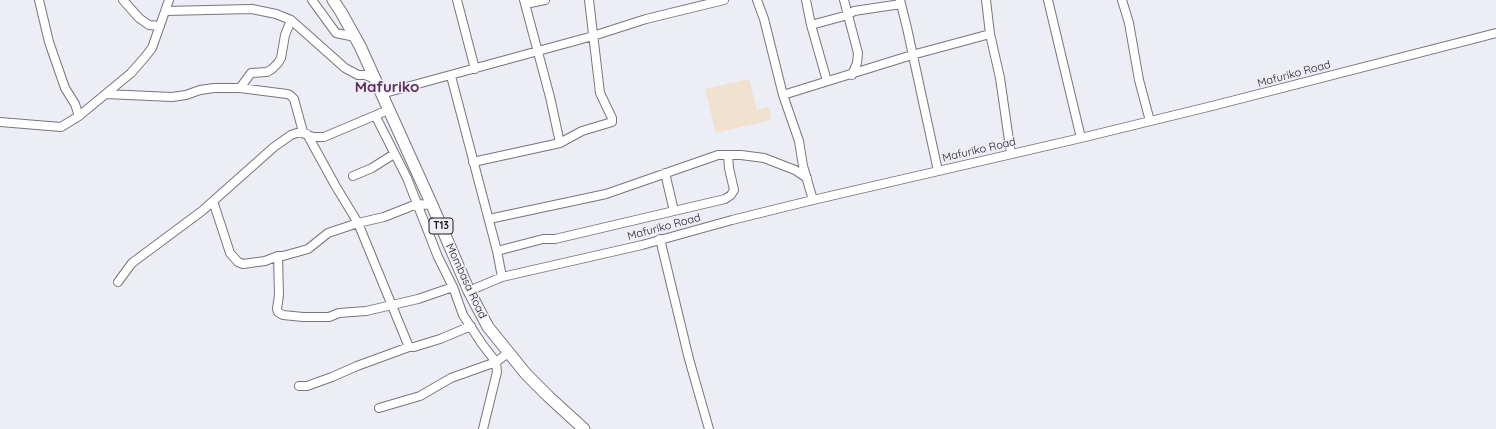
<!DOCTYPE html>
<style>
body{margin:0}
canvas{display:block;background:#ededf6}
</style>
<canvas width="1496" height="429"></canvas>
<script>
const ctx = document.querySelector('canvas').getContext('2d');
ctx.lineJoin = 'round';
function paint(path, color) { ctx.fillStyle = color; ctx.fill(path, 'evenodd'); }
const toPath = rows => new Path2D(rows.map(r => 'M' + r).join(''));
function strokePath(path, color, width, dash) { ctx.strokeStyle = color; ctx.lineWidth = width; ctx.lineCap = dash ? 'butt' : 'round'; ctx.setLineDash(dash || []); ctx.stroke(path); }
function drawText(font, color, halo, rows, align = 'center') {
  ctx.font = font + ' Quicksand,sans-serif'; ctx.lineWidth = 3; ctx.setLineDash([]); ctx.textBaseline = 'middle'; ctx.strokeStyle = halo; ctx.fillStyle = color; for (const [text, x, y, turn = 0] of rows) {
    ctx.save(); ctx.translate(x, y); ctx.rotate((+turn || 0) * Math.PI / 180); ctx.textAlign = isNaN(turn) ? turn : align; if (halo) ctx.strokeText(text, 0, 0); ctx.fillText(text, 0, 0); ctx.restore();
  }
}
paint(toPath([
 [749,79,757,110,769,107,771,120,716,133,705,89]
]), '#f0e2cf');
const minor = toPath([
 [39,0,49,42,65,88,75,104,79,116],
 [123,0,139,18,149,25,160,26],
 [312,0,336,33,355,37],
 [457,0,475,69],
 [524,0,550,97,560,143],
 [757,0,764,19,783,95,799,141,803,166,813,200],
 [806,0,811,25,827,81],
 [844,0,858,53,857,63,852,75],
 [900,0,907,28,938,171],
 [986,0,990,34,1000,78,1011,154],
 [1048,0,1081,138],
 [1122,0,1129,23,1139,80,1150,121],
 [525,4,545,0],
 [165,11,252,9,276,14,291,20,345,68,358,75,365,75,375,79],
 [811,25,848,15,854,11,901,4],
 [451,76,497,251,502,277],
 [240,88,251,73,267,72,272,69,278,63,281,58,285,35,291,20],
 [106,94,172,97,186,95,200,90,214,88,240,88,287,94,290,95,294,99,303,132],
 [381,94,593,36,646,19,724,0],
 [783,95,912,55,990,34],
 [376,117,407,178,438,257,453,287,463,315,482,344,496,362,451,378,420,396,379,408],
 [0,122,61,127,79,116,131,73,145,57,152,48,169,0],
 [307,134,335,185,358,223,409,347],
 [473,162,560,143,582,131,612,122,612,118,600,93,589,0],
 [665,173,674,211],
 [353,176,372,168,394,154],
 [213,201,230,253,238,262,243,264,265,261,278,256,283,256,308,249,328,233,358,223,384,217,417,204,432,205],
 [489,219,606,194,718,155,741,155,764,158,795,170,807,178],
 [660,239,689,359,709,429],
 [497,251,543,239,555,239,725,199,731,195,734,190,729,168,728,155],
 [278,256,279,295,277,309,278,312,283,315,303,317,329,317,339,313,366,311,418,299,453,287],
 [118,282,132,263,202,211,274,147,291,135,300,132,313,137,324,137,388,110],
 [469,291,502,277,642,245,732,220,813,200,1081,138,1212,106,1496,33],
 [299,386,307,386,332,377,357,366,409,347,414,347,440,339,471,326],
 [483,429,497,372,496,362,508,353]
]);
const highway = toPath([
 [333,0,341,12,360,46,432,205,469,291,488,327,526,374,549,397,584,429]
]);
strokePath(minor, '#76767d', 10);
strokePath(highway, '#76767d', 13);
strokePath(minor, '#fff', 8);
strokePath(highway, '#fff', 11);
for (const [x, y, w] of [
 [441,226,24]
]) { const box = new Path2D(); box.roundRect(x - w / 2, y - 8, w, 16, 3); ctx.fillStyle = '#ededf6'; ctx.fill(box); strokePath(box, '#1a1a1d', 1); }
drawText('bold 10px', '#1a1a1d', null, [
 ["T13",441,226]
]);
drawText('11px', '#1a1a1d', '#ededf6', [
 ["Mafuriko Road",1294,74,-15],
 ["Mafuriko Road",979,150,-13],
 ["Mafuriko Road",664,227,-15],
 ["Mombasa Road",466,281,65]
]);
drawText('bold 15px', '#622e5d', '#ededf6', [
 ["Mafuriko",387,87]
]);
</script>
